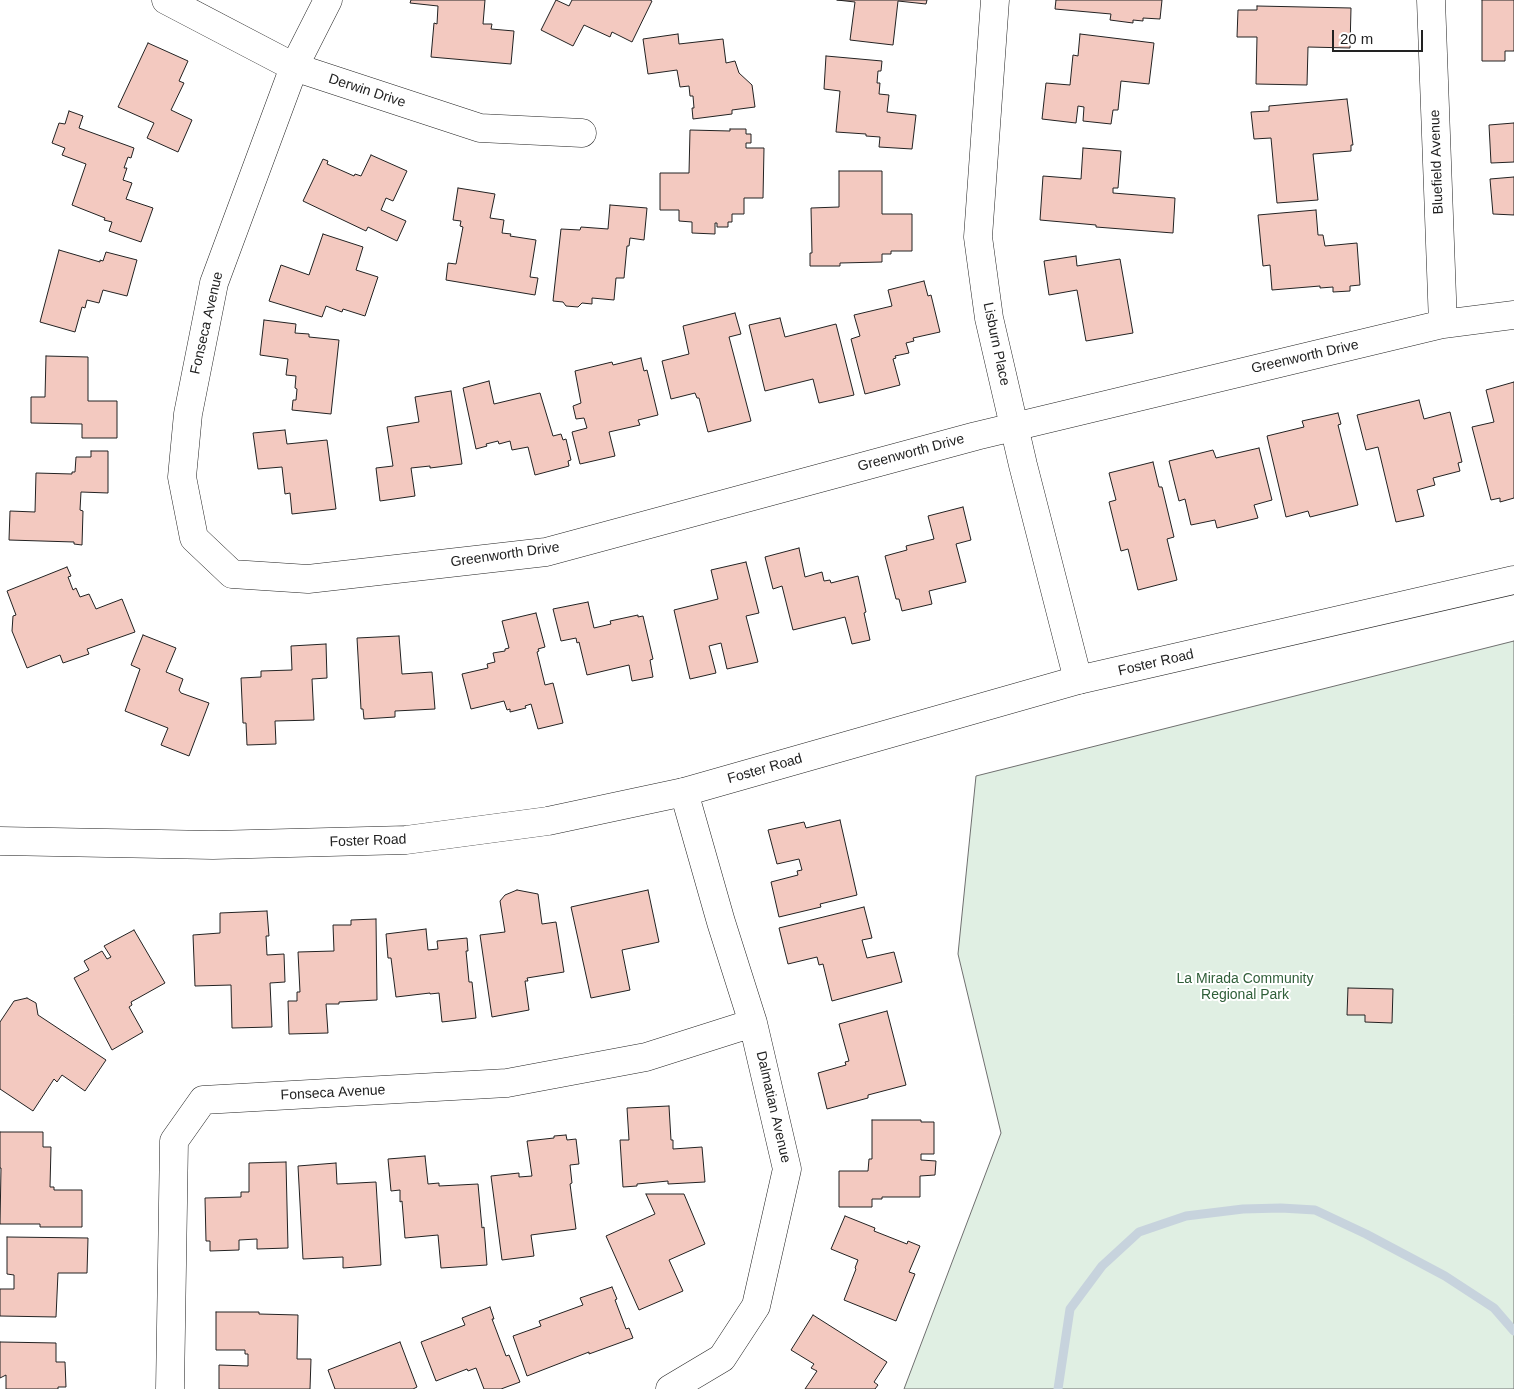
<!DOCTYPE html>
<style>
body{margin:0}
#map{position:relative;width:1514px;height:1389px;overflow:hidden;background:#fff;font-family:Arial,sans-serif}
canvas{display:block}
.scale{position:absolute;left:1332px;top:30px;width:91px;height:22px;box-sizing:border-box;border:2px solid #222;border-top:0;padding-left:6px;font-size:15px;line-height:18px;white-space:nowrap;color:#222;-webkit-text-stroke:4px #fff;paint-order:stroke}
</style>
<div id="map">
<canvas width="1514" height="1389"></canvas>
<div class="scale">20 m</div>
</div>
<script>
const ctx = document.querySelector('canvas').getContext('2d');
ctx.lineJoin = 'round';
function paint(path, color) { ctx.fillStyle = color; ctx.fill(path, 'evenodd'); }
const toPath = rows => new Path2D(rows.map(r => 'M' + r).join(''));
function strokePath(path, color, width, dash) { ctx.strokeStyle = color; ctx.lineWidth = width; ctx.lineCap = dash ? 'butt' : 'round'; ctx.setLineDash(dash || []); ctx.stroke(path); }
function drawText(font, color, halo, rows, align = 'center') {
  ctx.font = font + ' Arial,sans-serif'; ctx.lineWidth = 4; ctx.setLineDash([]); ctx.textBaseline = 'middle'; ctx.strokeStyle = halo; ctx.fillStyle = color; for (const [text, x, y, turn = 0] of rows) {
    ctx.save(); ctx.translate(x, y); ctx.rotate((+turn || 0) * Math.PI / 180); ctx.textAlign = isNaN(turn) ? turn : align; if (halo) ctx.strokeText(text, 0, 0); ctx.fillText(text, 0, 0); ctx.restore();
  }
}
const green = toPath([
 [1514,641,1514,1389,904,1389,1001,1133,958,954,976,776,1514,641]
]);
paint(green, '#e0efe3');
strokePath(green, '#6f6f6f', 1);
strokePath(toPath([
 [1058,1389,1070,1309,1102,1266,1139,1232,1186,1216,1243,1209,1281,1208,1315,1210,1366,1234,1445,1276,1494,1308,1514,1331]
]), '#c7d3dd', 9);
const building = toPath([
 [411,0,485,0,483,24,492,24,491,29,514,31,511,64,431,57,434,23,437,24,438,6,410,3,411,0],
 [556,0,569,6,572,0,650,0,652,1,632,42,612,32,610,37,584,25,573,46,541,30,556,0],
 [837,0,927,0,926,4,898,1,893,45,850,40,855,2,837,0],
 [1056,0,1162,0,1160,19,1143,18,1143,21,1133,20,1133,23,1110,20,1111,14,1055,9,1056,0],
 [1482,0,1514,0,1514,51,1505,51,1505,61,1482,61,1482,0],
 [1257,6,1351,8,1350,48,1308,47,1307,85,1256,84,1257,37,1237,37,1238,10,1257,10,1257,6],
 [678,34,679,44,723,39,726,63,735,61,739,73,752,85,755,107,732,110,732,114,693,119,692,108,694,108,693,96,690,96,689,86,680,87,677,70,648,74,643,39,678,34],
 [1080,34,1154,43,1149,84,1121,81,1118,110,1113,110,1111,124,1083,121,1084,107,1078,106,1076,123,1042,119,1046,83,1070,85,1073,55,1078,56,1080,34],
 [148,43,188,61,179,81,184,83,171,110,192,120,178,152,147,138,154,123,118,107,148,43],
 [826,56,882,61,881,71,878,71,877,83,880,83,879,94,889,95,887,112,916,115,912,149,879,147,880,137,866,136,866,134,836,132,840,91,824,89,826,56],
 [1347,99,1353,145,1351,145,1351,151,1313,154,1318,200,1277,203,1271,138,1254,139,1251,112,1269,111,1269,106,1347,99],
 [69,111,83,116,79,128,134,148,131,158,128,157,124,168,127,168,123,180,132,183,126,199,153,208,141,242,109,231,112,222,104,220,105,218,72,205,86,164,62,155,65,148,52,143,59,123,65,124,69,111],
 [1514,123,1514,162,1491,163,1489,125,1514,123],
 [730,129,746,129,746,134,751,134,751,143,746,143,746,148,764,148,763,198,744,198,744,214,732,214,732,222,728,222,728,227,717,227,717,223,715,223,715,234,692,233,692,222,679,221,679,210,660,210,660,173,689,173,690,130,730,131,730,129],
 [1083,148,1121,151,1118,188,1113,188,1113,193,1175,198,1173,233,1096,227,1096,225,1040,220,1043,176,1081,179,1083,148],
 [371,155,407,171,393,201,386,198,381,210,406,221,397,241,368,227,366,231,303,201,323,159,328,161,327,164,354,176,355,174,361,176,371,155],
 [839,171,882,171,882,214,912,214,912,251,891,251,891,254,882,254,882,262,840,263,840,266,810,266,810,253,812,253,811,208,839,207,839,171],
 [1514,177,1514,215,1493,214,1490,179,1514,177],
 [458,188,495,194,490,218,504,220,502,233,511,234,510,236,536,240,530,277,538,278,535,295,446,280,448,263,456,264,463,227,460,226,461,221,453,220,458,188],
 [610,205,647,208,644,240,630,238,629,246,627,246,624,278,616,278,614,300,592,298,592,304,582,303,578,307,566,306,563,302,553,301,561,229,580,230,581,227,608,229,610,205],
 [1316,210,1318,235,1323,235,1325,246,1357,243,1360,285,1350,286,1350,291,1333,292,1333,287,1320,288,1320,286,1272,290,1270,265,1263,266,1258,215,1316,210],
 [323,234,363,247,356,270,378,277,365,316,343,309,342,312,326,306,322,317,269,301,281,265,309,275,323,234],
 [59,250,100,262,100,260,103,261,106,252,137,260,127,296,103,290,99,303,87,300,85,308,82,307,75,332,40,322,59,250],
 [1076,256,1077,266,1120,259,1133,333,1086,341,1077,290,1049,295,1044,261,1076,256],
 [924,281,928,296,931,295,940,332,913,338,914,341,906,343,909,353,895,356,896,358,893,359,900,385,865,394,851,339,860,336,854,315,892,306,888,290,924,281],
 [735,313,741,334,729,337,751,421,708,432,699,398,697,398,695,393,671,399,662,361,689,354,683,326,735,313],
 [780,318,785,337,836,324,854,395,819,403,813,379,765,391,749,325,780,318],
 [264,320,296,324,295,333,309,334,309,337,339,340,331,414,292,410,293,400,296,400,297,389,295,388,296,376,286,375,288,359,260,355,264,320],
 [46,356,88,357,88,401,117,401,117,438,82,438,82,424,31,423,31,397,45,397,46,356],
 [641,358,644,371,647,370,658,415,638,420,640,425,609,432,615,456,580,464,572,432,587,428,584,418,576,419,573,406,581,403,575,371,612,362,613,365,641,358],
 [489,381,494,404,540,393,553,436,561,434,563,440,566,439,571,460,568,461,569,466,535,475,528,447,512,450,510,441,499,444,498,441,486,444,487,446,476,449,463,388,489,381],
 [1514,382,1514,498,1500,502,1500,498,1491,500,1472,427,1494,422,1486,390,1514,382],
 [451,391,462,464,430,468,430,466,411,468,415,496,380,501,376,468,393,466,387,427,419,422,415,397,451,391],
 [1419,400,1424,419,1450,412,1462,462,1458,463,1460,471,1433,478,1435,485,1417,490,1424,516,1396,522,1378,447,1366,450,1357,415,1419,400],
 [1338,413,1341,424,1338,425,1358,505,1310,517,1308,511,1286,517,1267,436,1304,427,1302,421,1338,413],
 [285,430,287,444,327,440,336,509,292,514,290,493,285,494,282,467,258,469,253,433,285,430],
 [1259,448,1272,500,1254,505,1258,518,1217,528,1215,520,1191,525,1185,499,1179,501,1169,461,1213,450,1216,458,1259,448],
 [91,451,108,451,108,493,81,492,80,510,83,511,82,545,74,544,74,542,9,540,10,511,35,512,36,473,72,474,72,472,75,472,76,457,91,457,91,451],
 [1153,462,1159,487,1162,487,1174,537,1167,539,1177,580,1138,590,1128,549,1121,551,1109,502,1116,500,1109,473,1153,462],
 [963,507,971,540,956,544,966,582,929,591,932,604,902,611,899,599,896,599,885,556,907,550,906,546,934,539,928,516,963,507],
 [799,548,805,577,822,572,824,581,830,580,831,583,858,576,866,612,864,613,870,640,852,644,845,617,793,630,782,586,773,589,765,557,799,548],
 [746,562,759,613,746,616,758,662,727,669,721,643,709,646,716,673,690,679,674,610,718,599,711,570,746,562],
 [67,567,71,576,68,577,73,590,76,588,80,597,89,594,96,609,122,599,135,632,87,649,89,654,63,663,60,655,27,668,12,631,13,616,16,615,7,591,67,567],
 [588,602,594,628,611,624,610,621,638,615,638,617,643,616,653,659,650,660,653,677,632,681,629,665,587,675,579,642,577,643,576,638,561,641,553,609,588,602],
 [536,613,545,647,538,649,539,651,537,652,545,685,553,683,563,723,538,729,531,704,525,706,526,708,510,712,510,709,507,710,504,701,471,709,462,674,488,668,487,664,495,662,493,653,505,651,505,649,509,648,502,621,536,613],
 [143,635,176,648,166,672,183,679,179,690,181,693,209,703,189,756,161,745,168,728,125,711,140,669,131,665,143,635],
 [399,636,402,674,432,672,435,709,395,711,395,717,364,719,363,709,361,709,357,638,399,636],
 [326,644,327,678,312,679,314,720,275,721,276,744,247,745,246,723,243,723,241,678,261,677,261,671,292,670,291,646,326,644],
 [840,820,857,895,820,904,821,907,779,917,771,882,798,875,797,871,802,870,799,859,777,864,768,830,804,822,806,828,840,820],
 [517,890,538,894,542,924,556,922,564,972,527,978,528,981,525,981,529,1010,492,1017,480,935,505,932,500,901,505,895,517,890],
 [648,890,659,942,622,950,630,990,591,998,571,907,648,890],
 [864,907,872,938,862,940,867,958,894,952,902,982,832,1001,823,964,819,965,817,957,788,964,779,928,864,907],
 [267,911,269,936,266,936,267,955,284,954,285,982,270,983,272,1027,232,1028,231,985,195,986,193,935,220,933,220,913,267,911],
 [376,919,377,1000,339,1002,339,1004,326,1004,328,1033,289,1034,288,1001,297,1001,297,992,300,992,298,952,334,951,333,925,351,925,351,920,376,919],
 [426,929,428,950,438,949,437,941,467,938,468,951,466,951,469,982,472,982,476,1018,442,1022,439,993,430,994,430,993,396,997,391,958,388,958,386,934,426,929],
 [134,930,165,983,131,1002,132,1005,129,1007,143,1032,112,1050,74,978,89,970,84,961,102,951,107,959,111,957,104,946,134,930],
 [1348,988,1393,989,1392,1023,1365,1022,1365,1015,1347,1015,1348,988],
 [27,998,36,1003,38,1015,106,1060,85,1091,62,1075,57,1082,54,1079,33,1111,0,1089,0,1022,14,1001,27,998],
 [887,1011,906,1085,868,1095,868,1098,827,1109,818,1073,846,1065,845,1062,849,1061,839,1024,887,1011],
 [669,1106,671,1140,673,1140,673,1149,702,1147,705,1182,668,1184,668,1181,637,1184,637,1186,623,1187,620,1140,629,1140,627,1108,669,1106],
 [872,1120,921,1120,921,1122,934,1122,934,1154,921,1154,921,1160,936,1161,935,1175,920,1176,920,1197,882,1197,882,1199,872,1199,872,1207,839,1207,839,1171,868,1171,869,1159,872,1159,872,1120],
 [0,1132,43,1132,43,1147,51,1147,50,1187,54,1187,54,1190,82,1190,82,1227,40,1227,40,1224,0,1224,1,1168,0,1168,0,1132],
 [566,1135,567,1140,576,1139,579,1164,570,1165,572,1183,570,1184,576,1229,531,1235,534,1256,502,1260,491,1176,519,1173,519,1177,532,1176,527,1141,554,1138,554,1136,566,1135],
 [425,1156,428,1184,439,1183,439,1186,478,1184,482,1228,484,1227,487,1265,441,1268,438,1235,405,1238,402,1201,400,1202,400,1190,391,1191,388,1159,425,1156],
 [286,1162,288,1248,257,1249,257,1239,239,1240,239,1250,210,1251,210,1241,206,1241,205,1198,241,1197,241,1192,249,1192,249,1163,286,1162],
 [336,1163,337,1184,376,1182,381,1265,343,1268,343,1257,303,1259,298,1166,336,1163],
 [646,1194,684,1194,705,1244,669,1260,683,1291,639,1310,606,1236,655,1214,646,1194],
 [845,1216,875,1228,874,1231,907,1244,908,1241,920,1246,909,1272,915,1274,896,1321,844,1300,856,1269,855,1268,858,1260,831,1249,845,1216],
 [7,1237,88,1238,87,1273,58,1273,56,1317,0,1316,0,1289,14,1289,14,1275,7,1274,7,1237],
 [612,1287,617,1299,615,1300,626,1329,629,1328,633,1338,589,1354,589,1352,527,1376,513,1336,541,1326,539,1321,583,1305,580,1298,612,1287],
 [490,1307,494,1319,492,1319,506,1356,509,1355,520,1382,501,1389,484,1389,476,1368,468,1371,467,1369,436,1381,421,1342,465,1325,462,1318,490,1307],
 [216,1312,259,1312,259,1314,298,1315,297,1359,311,1359,310,1389,219,1389,219,1365,248,1366,248,1354,245,1354,245,1350,216,1350,216,1312],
 [813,1315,887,1362,874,1382,878,1385,875,1389,805,1389,817,1371,811,1368,814,1364,791,1350,813,1315],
 [0,1342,56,1343,56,1362,65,1362,66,1387,58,1387,58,1389,6,1389,6,1375,0,1378,0,1342],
 [400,1342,417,1387,413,1389,335,1389,328,1370,400,1342]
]);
paint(building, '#f3c9c0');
strokePath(building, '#222', 1);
const street = toPath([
 [166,0,294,67,480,128,582,133],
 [328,0,294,67,214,283,188,414,182,477,194,538,232,574,308,579,546,552,976,436,1443,324,1514,315],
 [995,0,978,237,989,318,1023,465,1078,680],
 [1431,0,1443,324],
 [170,1389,174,1141,203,1100,507,1083,646,1057,753,1023],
 [670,1389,722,1358,756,1306,787,1169,753,1023,721,922,684,792]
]);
const secondary = toPath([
 [0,841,213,845,406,840,548,821,684,792,1078,680,1514,580]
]);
strokePath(street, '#222', 29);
strokePath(secondary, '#222', 29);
strokePath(street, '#fff', 28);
strokePath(secondary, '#fff', 28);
drawText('14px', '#222', '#fff', [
 ["Derwin Drive",367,91,18],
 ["Bluefield Avenue",1437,162,-92],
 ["Fonseca Avenue",207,323,-77],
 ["Lisburn Place",996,344,78],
 ["Greenworth Drive",1305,357,-13],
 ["Greenworth Drive",911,453,-15],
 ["Greenworth Drive",505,555,-8],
 ["Foster Road",1156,663,-13],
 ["Foster Road",765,769,-16],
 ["Foster Road",368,841,-2],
 ["Fonseca Avenue",333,1093,-3],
 ["Dalmatian Avenue",773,1107,77]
]);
drawText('14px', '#2f5e38', '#fff', [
 ["La Mirada Community",1245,979],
 ["Regional Park",1245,995]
]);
</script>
